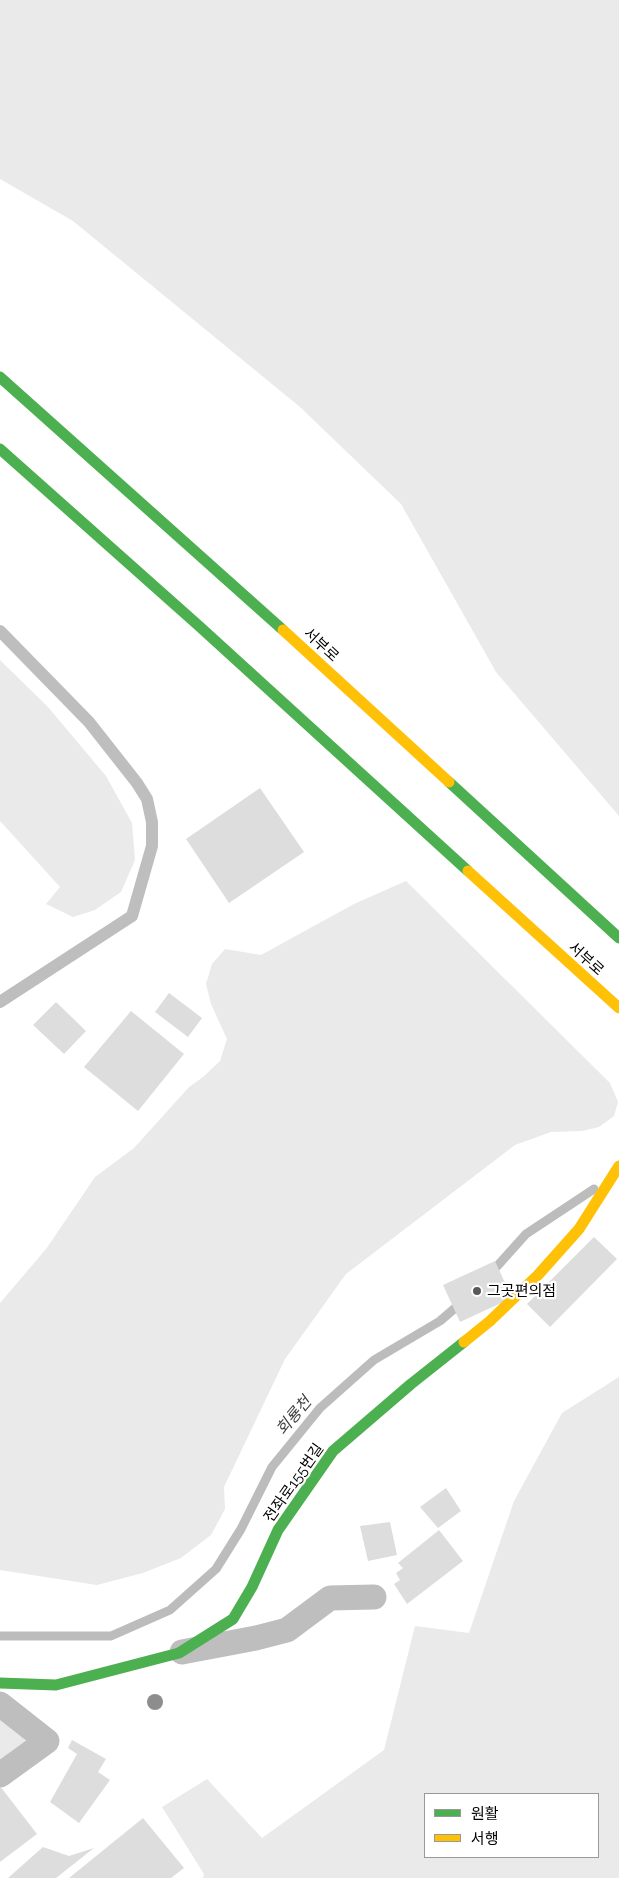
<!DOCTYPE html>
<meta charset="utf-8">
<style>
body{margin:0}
#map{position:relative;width:619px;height:1878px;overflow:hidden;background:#fff;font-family:Raleway,"Noto Sans KR",sans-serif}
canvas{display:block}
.legend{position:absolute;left:424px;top:1793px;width:175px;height:65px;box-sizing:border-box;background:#fff;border:1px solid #999;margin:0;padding:6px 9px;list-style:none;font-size:15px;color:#000}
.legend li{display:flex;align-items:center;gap:10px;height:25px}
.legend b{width:25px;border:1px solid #999}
</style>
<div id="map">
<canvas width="619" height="1878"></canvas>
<ul class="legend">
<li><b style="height:6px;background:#4caf50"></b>원활</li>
<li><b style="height:6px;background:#ffc107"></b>서행</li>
</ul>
</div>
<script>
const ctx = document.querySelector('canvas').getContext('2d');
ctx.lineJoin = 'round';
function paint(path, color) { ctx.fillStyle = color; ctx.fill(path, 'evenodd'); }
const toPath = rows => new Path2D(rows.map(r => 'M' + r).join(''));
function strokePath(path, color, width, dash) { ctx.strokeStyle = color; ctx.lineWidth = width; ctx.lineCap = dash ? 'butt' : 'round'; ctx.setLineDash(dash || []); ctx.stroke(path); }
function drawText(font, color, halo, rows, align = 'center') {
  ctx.font = font + ' Raleway,"Noto Sans KR",sans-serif'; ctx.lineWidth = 4.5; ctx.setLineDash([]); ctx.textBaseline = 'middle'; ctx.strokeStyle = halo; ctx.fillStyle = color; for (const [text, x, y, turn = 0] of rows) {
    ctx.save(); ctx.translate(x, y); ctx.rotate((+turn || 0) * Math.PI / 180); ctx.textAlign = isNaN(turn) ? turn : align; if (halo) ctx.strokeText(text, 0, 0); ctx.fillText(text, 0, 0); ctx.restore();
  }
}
paint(toPath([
 [0,0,619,0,619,816,496,672,401,504,300,407,73,221,0,179],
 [0,660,48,707,106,776,132,823,135,860,121,892,95,910,73,917,46,904,60,887,0,821],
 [406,881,610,1083,618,1102,614,1116,599,1127,582,1131,551,1132,515,1145,346,1274,285,1359,224,1487,225,1509,211,1535,181,1558,143,1573,97,1585,0,1570,0,1303,46,1249,95,1177,134,1148,189,1087,203,1077,220,1061,227,1039,211,1004,206,984,212,964,225,949,261,955,354,904],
 [619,1377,619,1878,203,1878,204,1874,162,1807,207,1779,262,1838,384,1750,415,1626,469,1633,514,1501,562,1413],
 [425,1794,598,1794,598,1857,425,1857],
 [0,1710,36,1742,0,1769]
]), '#eaeaea');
strokePath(toPath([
 [491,1273,526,1234,594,1189],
 [0,1636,111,1636,170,1610,216,1569,241,1529,272,1467,320,1408,374,1360,440,1321,462,1302]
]), '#bcbcbc', 9);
paint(toPath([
 [260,788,304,852,229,903,186,839],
 [169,993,202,1018,188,1037,155,1012],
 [56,1002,86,1031,64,1054,33,1025],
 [131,1011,184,1054,138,1111,84,1067],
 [594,1237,617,1259,550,1327,527,1304],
 [495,1261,512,1298,460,1322,443,1285],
 [446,1488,461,1511,438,1528,420,1507],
 [390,1522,397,1555,368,1561,360,1526],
 [439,1530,463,1561,407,1604,394,1584,400,1580,396,1573,403,1568,398,1563],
 [72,1740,106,1759,98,1772,110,1780,79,1823,50,1802,77,1754,68,1748],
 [0,1786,37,1834,0,1862],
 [143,1818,184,1868,171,1878,69,1878],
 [43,1847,69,1856,94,1848,56,1878,8,1878]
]), '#ddd');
strokePath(toPath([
 [0,631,89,722,137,783,147,799,152,822,152,846,132,916,0,1002]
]), '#bebebe', 12);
strokePath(toPath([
 [182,1652,256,1638,287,1630,330,1598,374,1597],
 [0,1704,47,1741,0,1775]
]), '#bebebe', 25);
strokePath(toPath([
 [0,377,283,630],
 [0,449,199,626,468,871],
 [449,782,619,938],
 [0,1683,56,1685,179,1653,233,1619,252,1587,278,1530,333,1451,411,1384,464,1342]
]), '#4caf50', 11);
strokePath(toPath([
 [283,630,449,782],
 [468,871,619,1008],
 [464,1342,490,1321,538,1275,579,1229,619,1166]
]), '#ffc107', 11);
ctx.fillStyle = '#8d8d8d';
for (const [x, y] of [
 [155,1702]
]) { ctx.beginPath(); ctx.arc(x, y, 8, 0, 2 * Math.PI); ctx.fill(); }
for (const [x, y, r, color] of [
 [477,1291,5,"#595959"]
]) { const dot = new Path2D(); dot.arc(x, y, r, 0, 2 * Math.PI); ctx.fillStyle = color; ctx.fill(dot); strokePath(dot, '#fff', 2); }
drawText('15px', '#000', '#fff', [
 ["서부로",321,645,43],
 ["서부로",586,959,42],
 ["전좌로155번길",294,1483,-55]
]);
drawText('15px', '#000', '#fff', [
 ["그곳편의점",487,1291]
], 'left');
drawText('italic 16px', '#414141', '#fff', [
 ["회룡천",294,1416,-50]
]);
</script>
